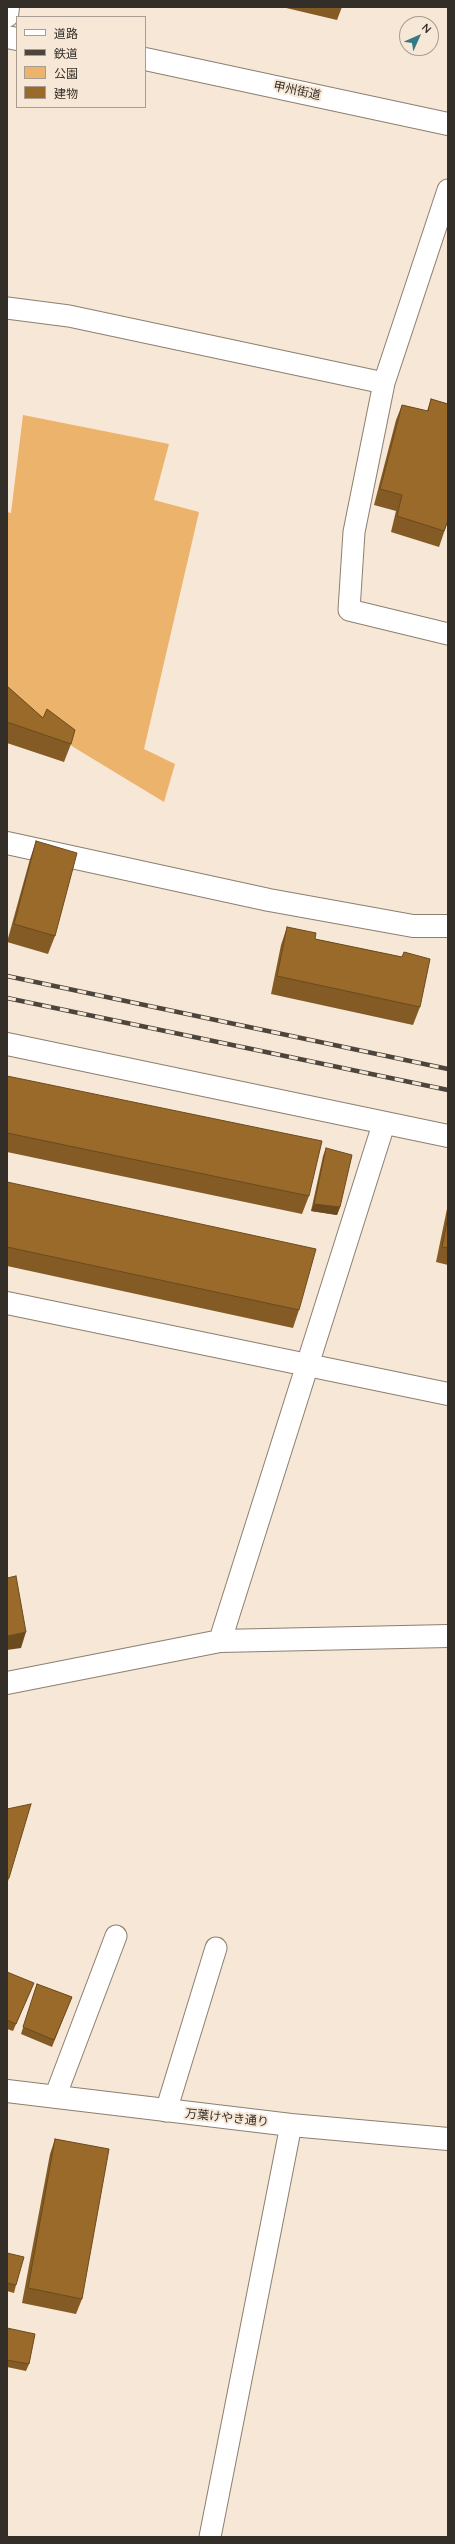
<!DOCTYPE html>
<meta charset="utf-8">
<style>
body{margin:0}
#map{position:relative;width:455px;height:2544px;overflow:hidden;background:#f6e7d6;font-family:Quicksand,"Noto Sans JP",sans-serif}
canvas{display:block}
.frame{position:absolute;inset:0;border:8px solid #332e27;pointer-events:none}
.legend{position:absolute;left:16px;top:16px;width:130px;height:92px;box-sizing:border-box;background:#f6e7d6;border:1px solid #a89d90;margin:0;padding:5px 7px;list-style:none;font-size:12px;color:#332e27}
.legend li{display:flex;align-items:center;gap:8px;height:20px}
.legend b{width:20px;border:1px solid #a89d90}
.north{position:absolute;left:399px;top:16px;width:40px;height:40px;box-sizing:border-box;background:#f6e7d6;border:1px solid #a89d90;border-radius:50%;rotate:45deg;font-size:11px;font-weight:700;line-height:16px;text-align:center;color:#332e27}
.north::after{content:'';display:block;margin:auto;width:14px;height:18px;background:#347a86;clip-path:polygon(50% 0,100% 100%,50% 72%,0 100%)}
</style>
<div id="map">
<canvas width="455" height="2544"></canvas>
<div class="frame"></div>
<ul class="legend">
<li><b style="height:5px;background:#fff"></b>道路</li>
<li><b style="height:5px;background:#4c453d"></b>鉄道</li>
<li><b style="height:11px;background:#ecb36c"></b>公園</li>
<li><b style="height:11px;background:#996a2a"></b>建物</li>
</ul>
<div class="north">N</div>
</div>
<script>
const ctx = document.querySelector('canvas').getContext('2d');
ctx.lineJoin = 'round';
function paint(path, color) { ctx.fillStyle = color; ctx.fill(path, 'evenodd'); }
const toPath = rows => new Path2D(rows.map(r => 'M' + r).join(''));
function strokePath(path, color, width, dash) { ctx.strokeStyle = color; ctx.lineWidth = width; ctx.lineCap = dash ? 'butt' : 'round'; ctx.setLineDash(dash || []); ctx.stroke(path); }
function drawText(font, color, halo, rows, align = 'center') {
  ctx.font = font + ' Quicksand,"Noto Sans JP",sans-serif'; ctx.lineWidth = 4; ctx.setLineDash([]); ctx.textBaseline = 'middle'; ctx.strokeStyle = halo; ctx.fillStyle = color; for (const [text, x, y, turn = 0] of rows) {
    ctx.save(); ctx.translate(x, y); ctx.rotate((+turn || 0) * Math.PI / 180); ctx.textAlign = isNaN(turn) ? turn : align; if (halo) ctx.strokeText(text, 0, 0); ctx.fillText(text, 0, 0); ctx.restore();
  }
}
paint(toPath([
 [23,415,169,444,154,500,199,512,144,749,175,764,164,802,75,748,7,702,7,512,11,513]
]), '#ecb36c');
const lane = toPath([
 [448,190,384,383,354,532,349,610,448,634],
 [7,308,69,316,384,383],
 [55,2097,116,1936],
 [166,2111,216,1948],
 [210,2537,291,2125]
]);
const street = toPath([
 [7,16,8,7],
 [7,843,269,900,413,926,448,926],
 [7,1044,448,1136],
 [7,1303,448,1394],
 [220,1641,384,1123],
 [7,1683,220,1641,448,1636]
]);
const secondary = toPath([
 [7,2091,291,2125,448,2139]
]);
const highway = toPath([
 [7,37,17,39],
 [145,59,448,124]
]);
strokePath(lane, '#8d7f70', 23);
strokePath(street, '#8d7f70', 24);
strokePath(secondary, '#8d7f70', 24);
strokePath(highway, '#8d7f70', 24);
strokePath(lane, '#fff', 21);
strokePath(street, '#fff', 22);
strokePath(secondary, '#fff', 22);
strokePath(highway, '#fff', 22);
const rail = toPath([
 [7,976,448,1069],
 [7,998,448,1090]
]);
strokePath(rail, '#4c453d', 4.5);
strokePath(rail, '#f6e7d6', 3, [9]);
paint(toPath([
 [282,7,342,7,337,20],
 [431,399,448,404,448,521,439,547,391,532,396,511,374,505,396,420,402,405,427,411],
 [7,686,71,744,64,762,7,743],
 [36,841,55,936,48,954,7,942,30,859],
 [287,927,315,939,402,957,420,1007,413,1025,271,994,281,945],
 [7,1076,309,1196,302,1214,7,1152],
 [326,1148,340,1207,337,1215,311,1211,323,1156],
 [7,1182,299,1310,293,1328,7,1266],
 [448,1204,448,1265,436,1262],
 [7,1972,31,1990,13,2031,7,2029],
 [37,1984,72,1997,52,2047,21,2034],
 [55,2139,82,2299,76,2314,22,2303,50,2154],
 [7,2253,16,2285,14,2293,7,2291],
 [7,2328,29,2364,26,2371,7,2367]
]), '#845b24');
paint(toPath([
 [314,1204,340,1207,337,1215,311,1211],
 [26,1632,21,1648,7,1650,7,1636],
 [9,1878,7,1884,7,1879]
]), '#6b4a1d');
const building = toPath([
 [431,399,448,404,448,520,444,531,397,516,402,495,380,489,402,405,428,411,431,399],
 [7,686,43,718,47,709,75,730,71,744,7,722,7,686],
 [36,841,77,853,55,936,14,924,36,841],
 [287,927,316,933,315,939,402,957,404,952,430,959,420,1007,277,976,287,927],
 [7,1076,322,1141,309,1196,7,1133,7,1076],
 [326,1148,352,1155,340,1207,314,1204,326,1148],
 [7,1182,316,1249,299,1310,7,1247,7,1182],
 [448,1217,448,1248,442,1247,448,1217],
 [16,1576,26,1632,7,1636,7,1578,16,1576],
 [31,1804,9,1878,7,1879,7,1809,31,1804],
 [7,1972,34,1983,16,2024,7,2020,7,1972],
 [37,1984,72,1997,54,2040,23,2027,37,1984],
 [55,2139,109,2149,82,2299,28,2288,55,2139],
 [7,2253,24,2257,16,2285,7,2283,7,2253],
 [7,2328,35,2334,29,2364,7,2360,7,2328]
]);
paint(building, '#996a2a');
strokePath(building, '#6b4a1d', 1);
drawText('12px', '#332e27', '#f6e7d6', [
 ["甲州街道",297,91,12],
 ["万葉けやき通り",227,2118,6]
]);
</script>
